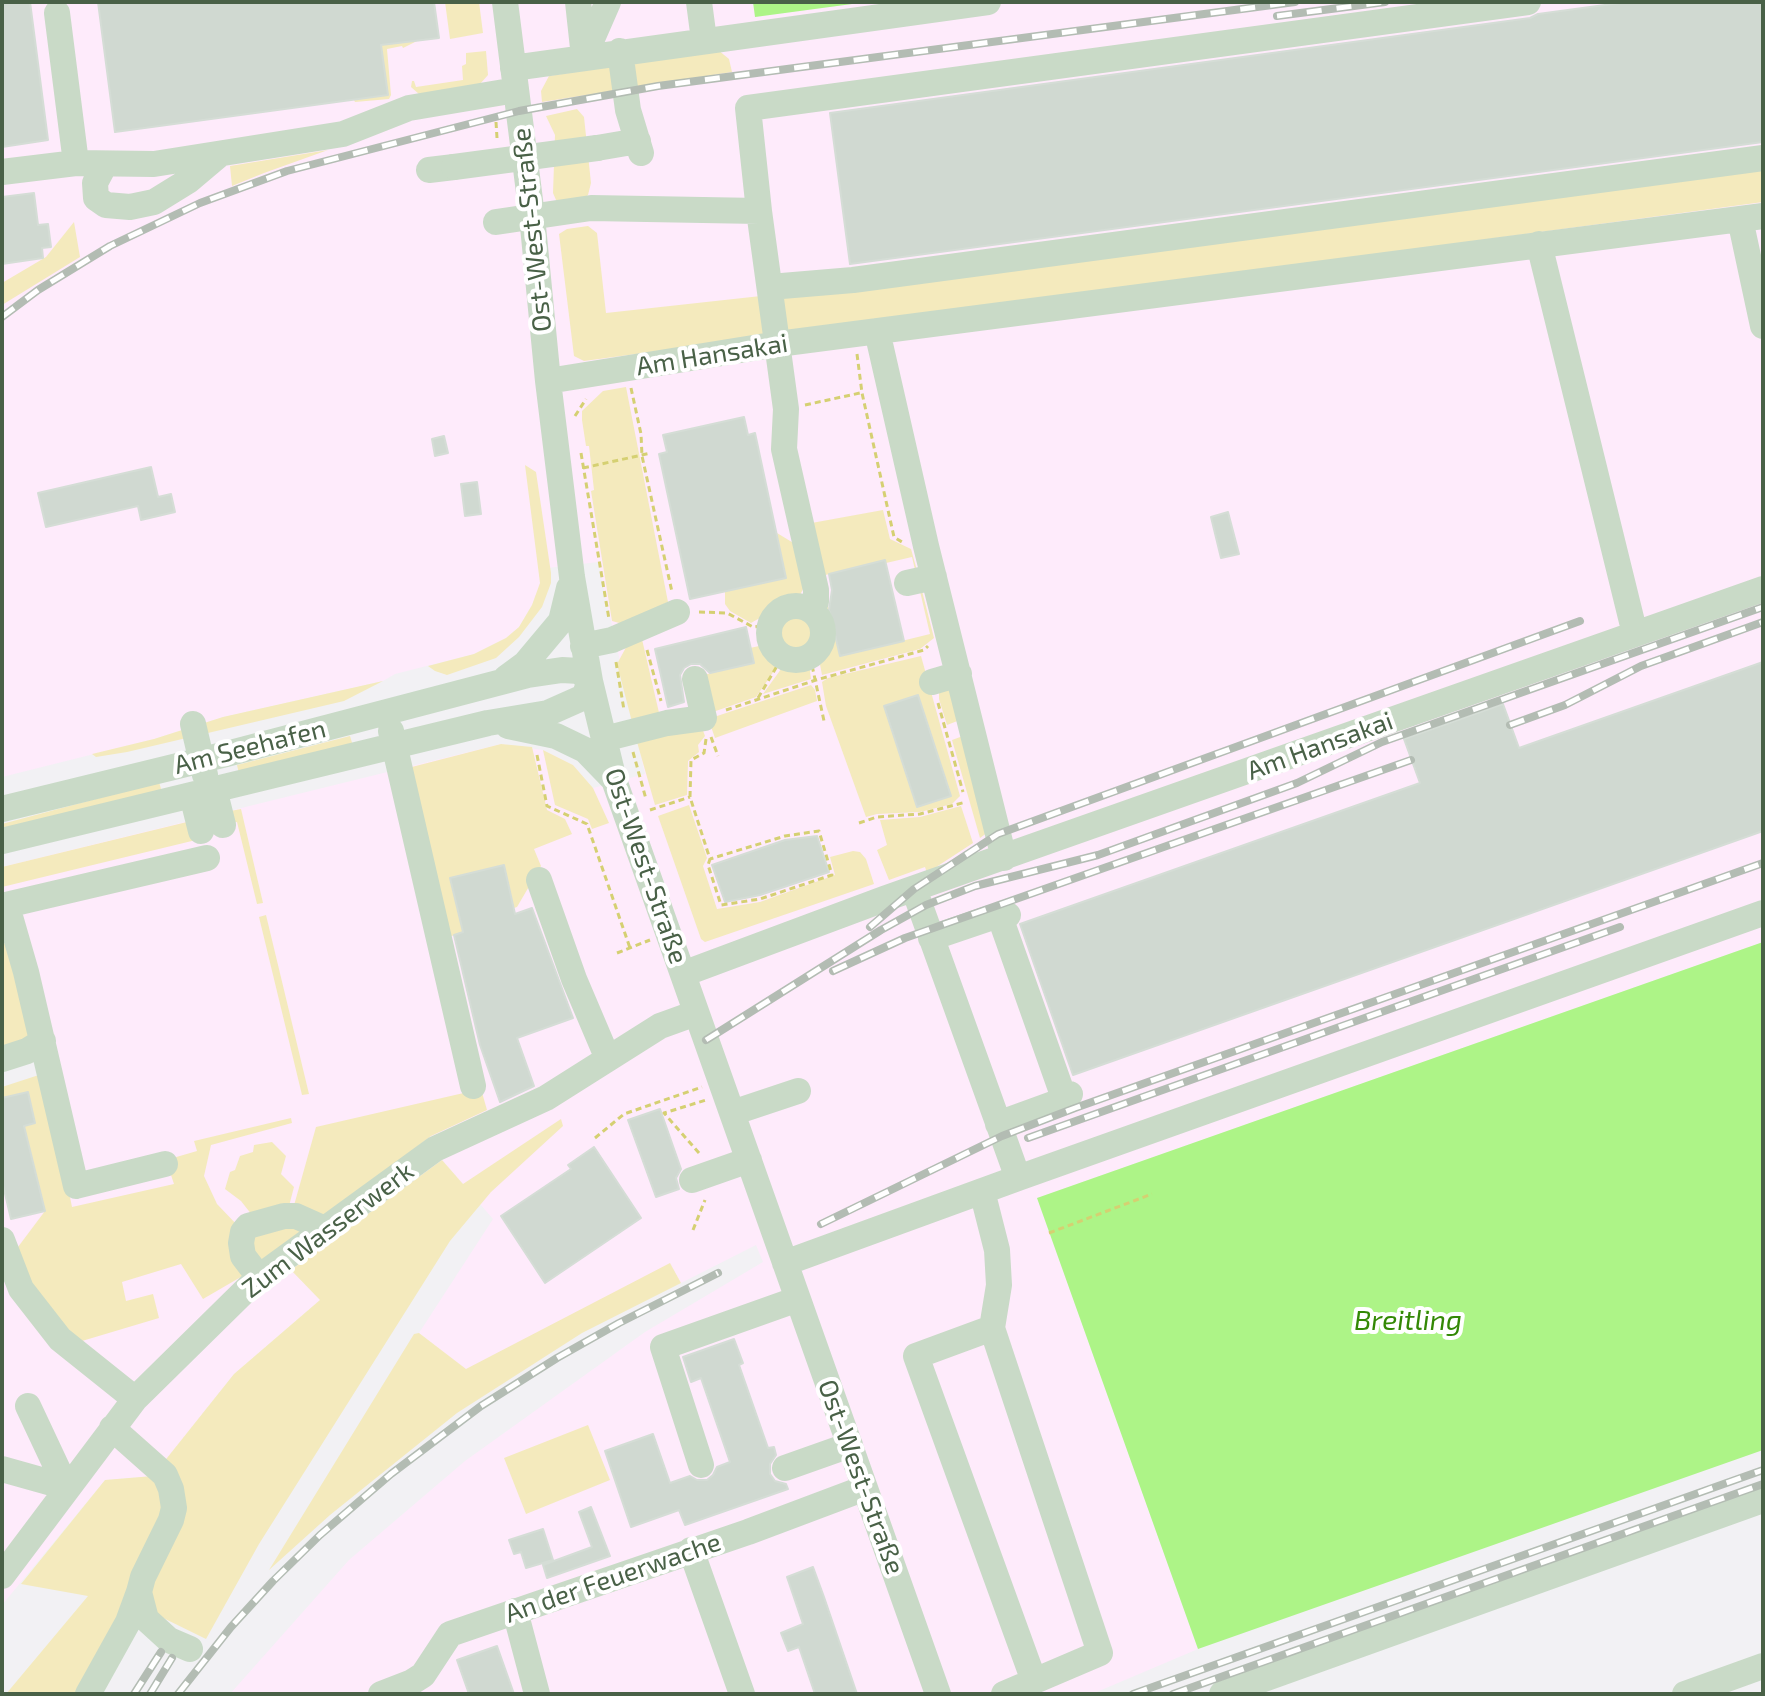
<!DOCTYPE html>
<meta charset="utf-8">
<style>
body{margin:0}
#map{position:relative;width:1765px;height:1696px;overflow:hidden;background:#f2f1f4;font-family:"Exo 2",sans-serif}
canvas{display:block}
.frame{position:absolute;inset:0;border:4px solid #496147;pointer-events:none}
</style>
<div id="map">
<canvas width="1765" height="1696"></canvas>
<div class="frame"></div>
</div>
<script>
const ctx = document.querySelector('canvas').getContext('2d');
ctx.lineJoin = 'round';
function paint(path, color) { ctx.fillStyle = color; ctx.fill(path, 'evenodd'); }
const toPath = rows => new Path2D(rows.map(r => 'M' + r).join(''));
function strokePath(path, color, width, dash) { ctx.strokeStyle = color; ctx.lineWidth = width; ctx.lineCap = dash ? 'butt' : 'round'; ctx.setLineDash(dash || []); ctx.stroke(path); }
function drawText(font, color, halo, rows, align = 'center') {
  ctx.font = font + ' "Exo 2",sans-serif'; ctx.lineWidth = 8; ctx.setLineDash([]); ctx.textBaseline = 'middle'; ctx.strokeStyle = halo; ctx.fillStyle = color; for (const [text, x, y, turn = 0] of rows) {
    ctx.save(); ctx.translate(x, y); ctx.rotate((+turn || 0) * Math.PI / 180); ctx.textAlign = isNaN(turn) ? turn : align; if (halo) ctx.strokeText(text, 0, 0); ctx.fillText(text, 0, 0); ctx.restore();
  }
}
paint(toPath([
 [2,2,753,2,756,17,867,2,1763,2,1763,942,1037,1198,1198,1649,1092,1694,230,1694,349,1560,465,1461,645,1332,763,1262,756,1245,681,1283,670,1264,466,1370,419,1333,493,1219,442,1160,291,1270,320,1300,234,1374,153,1476,105,1480,2,1605,2,1093,52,1082,2,885,2,867,501,744,543,750,573,765,593,788,645,774,598,562,539,569,540,584,532,605,519,627,506,638,474,654,395,674,383,681,223,717,154,739,2,777]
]), '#feebfb');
paint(toPath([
 [375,2,417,41,403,48,402,46,387,49,391,95,389,99,355,102,354,100,388,95],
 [445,2,479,2,483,33,450,39],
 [718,50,729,59,732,72,542,102,541,91,549,76],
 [486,51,488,75,479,85,419,94,411,87,412,81,414,81,416,87,463,80,462,66,466,64,466,53],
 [577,109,584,117,591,183,588,195,581,202,568,204,556,200,553,193,555,135,546,116],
 [328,150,264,173,232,186,230,166],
 [1763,167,1763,202,584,361,574,356,559,234,567,229,588,226,597,233,606,313,852,286],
 [74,222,80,257,2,305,2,283,46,257],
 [626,387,668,602,623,624,612,621,591,491,594,490,589,446,586,446,582,420,582,411,603,391],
 [525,465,536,472,551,573,551,583,542,607,519,637,496,658,447,675,435,671,428,666,474,654,506,638,519,627,532,605,540,583],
 [883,510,890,539,911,549,918,574,916,574,912,557,886,563,885,561,821,576,806,524],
 [777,533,800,547,805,585,800,595,751,623,730,611,725,604,725,591,786,578],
 [919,587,921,587,934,638,920,649,822,675,818,654,828,644,822,609,828,606,841,656,930,634],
 '777 634a20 20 0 1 1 40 0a20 20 0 1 1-40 0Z',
 [641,635,660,717,632,722,617,664,630,640],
 [768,644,772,663,776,664,776,668,756,697,710,713,699,676,754,663,750,648],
 [921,656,960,796,952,804,920,812,877,814,866,817,826,706,822,682,828,678],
 [809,663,811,679,763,694,784,665],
 [383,681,344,701,127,752,96,757,92,754,154,739,223,717],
 [811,685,815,690,817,701,715,738,709,721,711,718],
 [950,685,960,720,947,725,939,699,939,689],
 [701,725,705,736,698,745,699,752,688,761,687,795,655,805,637,742],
 [350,736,353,746,239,774,237,765],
 [963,736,988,832,980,838,952,740],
 [501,744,532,747,547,810,565,819,572,834,534,849,541,866,517,907,475,921,475,928,443,939,404,769],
 [543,750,573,765,593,788,609,823,592,829,588,819,555,805],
 [159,782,162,792,2,834,2,824],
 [689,805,707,858,703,866,717,909,760,902,835,875,830,857,853,851,860,852,866,859,874,884,705,942,701,939,658,816],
 [961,806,973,843,927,873,925,867,889,880,877,850,887,845,880,820,920,817],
 [241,809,263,903,257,904,237,822,228,824,225,812],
 [191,821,196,840,2,887,2,867],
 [266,915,309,1094,302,1095,259,917],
 [2,941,22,962,37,1027,25,1044,2,1051],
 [45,1073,72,1207,174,1184,166,1160,197,1151,194,1141,291,1118,292,1123,211,1145,204,1176,217,1204,238,1226,246,1274,203,1299,181,1264,122,1282,126,1301,153,1294,159,1318,82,1341,60,1327,27,1281,15,1251,45,1211,24,1126,28,1092,2,1098,2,1087],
 [481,1089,487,1110,431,1136,324,1218,293,1209,316,1127],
 [561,1119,563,1126,491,1192,450,1241,259,1544,206,1639,155,1614,149,1598,178,1512,163,1463,234,1374,320,1300,291,1270,442,1160,463,1184],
 [272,1142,286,1156,281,1174,294,1187,289,1206,252,1215,241,1201,225,1189,230,1172,235,1170,240,1156,253,1152,254,1145],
 [263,1227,307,1228,259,1266,249,1233],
 [670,1263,681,1283,582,1333,457,1413,330,1515,269,1570,414,1334,419,1333,466,1369],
 [588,1425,610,1480,526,1514,504,1458],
 [153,1476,166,1509,128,1603,78,1694,6,1694,88,1596,21,1584,105,1480]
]), '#f4eabd');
paint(toPath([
 [753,2,867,2,755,17],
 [1763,942,1763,1450,1198,1649,1037,1198]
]), '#adf487');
const building = toPath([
 [2,2,30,2,48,140,2,147,2,2],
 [98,2,434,2,439,38,381,45,388,95,115,132,98,2],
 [1627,2,1763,2,1763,142,850,264,830,113,1530,18,1538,14,1627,2],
 [34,193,38,225,48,224,51,247,42,248,43,258,2,264,2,197,34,193],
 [744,417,748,435,755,433,786,578,690,599,659,454,667,452,663,435,744,417],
 [444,436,448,453,435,456,432,439,444,436],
 [151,467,158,497,171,494,175,512,141,520,138,506,46,527,38,493,151,467],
 [477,482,481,514,465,516,461,484,477,482],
 [1228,512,1239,554,1221,558,1211,517,1228,512],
 [885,560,904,641,840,656,829,610,832,590,829,574,885,560],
 [746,627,754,663,710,673,700,664,691,664,684,668,680,675,684,702,668,707,655,649,746,627],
 [1763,662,1763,831,1073,1075,1020,924,1420,783,1404,739,1503,704,1519,748,1763,662],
 [918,695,951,796,917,807,884,706,918,695],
 [817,836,829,872,760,895,725,902,712,865,785,840,817,836],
 [504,865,515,914,532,908,573,1018,517,1038,534,1086,500,1102,480,1045,454,935,463,932,450,878,504,865],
 [28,1092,35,1123,24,1126,45,1211,11,1219,2,1181,2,1098,28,1092],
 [660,1109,681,1169,676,1178,679,1189,656,1197,628,1120,660,1109],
 [594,1147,641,1218,545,1283,501,1216,571,1169,568,1165,594,1147],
 [734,1339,743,1363,739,1365,768,1448,774,1447,776,1455,770,1464,770,1474,775,1481,786,1484,788,1489,685,1525,679,1510,631,1527,605,1451,653,1434,670,1483,690,1476,697,1480,707,1480,713,1475,717,1467,730,1462,701,1378,691,1382,683,1357,734,1339],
 [591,1507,610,1556,547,1578,543,1565,592,1547,579,1512,591,1507],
 [543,1529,553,1560,526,1568,521,1552,514,1554,509,1540,543,1529],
 [813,1567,824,1597,857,1694,815,1694,799,1647,788,1651,781,1633,803,1624,787,1577,813,1567],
 [497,1646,514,1694,469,1694,457,1660,497,1646]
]);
paint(building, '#d0d9d1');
strokePath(building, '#d5ddd6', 2);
strokePath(toPath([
 [496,122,497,138],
 [857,354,862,393,894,537,902,542],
 [631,388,641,434,642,456,672,592],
 [805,405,860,393],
 [575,416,586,399],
 [581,453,609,619],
 [583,468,651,453],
 [699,612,727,613,753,627,771,625],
 [647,650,661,701],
 [810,656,824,721],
 [616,662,624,710],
 [758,698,783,656],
 [938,703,963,792],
 [726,710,816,680,924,650,928,646],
 [711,737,718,756],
 [706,739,704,753,691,760,690,797,710,859,708,865,721,905,760,899,832,875,819,831,785,836,710,859],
 [633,752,646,799],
 [537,755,547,806,587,824,630,948],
 [650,810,690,797],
 [859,823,877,817,920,814,966,802],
 [617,953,650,940],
 [595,1138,624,1114,702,1087],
 [699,1153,664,1113,706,1100],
 [693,1230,705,1200],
 [1049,1233,1152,1194]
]), '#d5d072', 3, [6, 4]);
strokePath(toPath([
 [505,2,532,216,548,381,572,577,590,681,614,780,938,1694],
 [578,2,584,57],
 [699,2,704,40],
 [57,13,76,163],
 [620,51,628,110,641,153],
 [584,57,608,2],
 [513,68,988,2],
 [597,148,638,141],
 [105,164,95,183,96,198,106,205,130,207,154,202,188,181,220,154],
 [429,170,454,167],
 [2,172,76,163,154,164,343,134,409,108,516,90],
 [759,211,786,409,784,449,816,590,816,602,810,610],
 [1740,219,1763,326],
 [496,222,591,208,759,211,748,108,1528,2],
 [1539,244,1635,634],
 [770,287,853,280,1763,158],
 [877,331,926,546,1004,858],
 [548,381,778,344,1763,216],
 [907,583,934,577],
 '769 633a27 27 0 1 1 54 0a27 27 0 1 1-54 0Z',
 [583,646,612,640,677,612],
 [506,678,525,664,561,621,569,588],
 [932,682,959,674],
 [193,724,205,775],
 [508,726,556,736,585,750,612,778],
 [391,731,473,1086],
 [604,739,667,723,704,718,695,679],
 [214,789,223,825],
 [192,795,201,831],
 [2,809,226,754,528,675,562,670,579,671,590,681],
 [2,841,488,723,548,713,584,697,590,681],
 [539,880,574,979,608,1059],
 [914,889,1018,1178,1763,913],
 [2,906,207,858],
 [7,906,26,972,76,1186,165,1164],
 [1000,917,1064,1098],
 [931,938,990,918,1008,915],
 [683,974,884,899,1763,589],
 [2,1059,27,1051,43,1041],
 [732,1113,798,1091],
 [998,1124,1053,1104,1070,1094],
 [692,1180,749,1160],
 [982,1191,997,1250,999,1285,992,1328,1100,1653,1004,1694],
 [2,1240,21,1289,60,1339,135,1399],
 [785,1263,1018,1178],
 [259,1277,243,1256,241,1243,243,1232,248,1226,284,1216,296,1216,325,1229],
 [992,1328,916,1356,1034,1681],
 [28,1406,66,1487],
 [112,1428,165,1475,171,1489,174,1508,171,1520,143,1577,139,1592,146,1619,169,1640,190,1649],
 [701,1465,663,1347,798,1299],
 [785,1468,850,1445],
 [2,1469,66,1487],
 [691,1550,742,1694],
 [2,1576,135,1399,259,1277,435,1149,546,1098,660,1026,696,1013],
 [515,1611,537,1694],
 [88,1694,128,1622,139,1592],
 [381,1694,412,1682,423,1675,450,1634,748,1532,865,1488],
 [1222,1694,1763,1500],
 [1685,1694,1763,1666]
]), '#c9dac7', 26);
const rail = toPath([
 [1277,16,1385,2],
 [2,317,38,290,110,246,200,203,287,171,519,111,658,86,1295,2],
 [1510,725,1565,705,1641,666,1763,622],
 [870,927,914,889,998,834,1580,621],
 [833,971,905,938,1411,760],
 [706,1040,881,930,926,905,975,886,1098,855,1297,783,1382,742,1763,607],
 [1028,1138,1620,927],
 [821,1224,1002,1136,1075,1108,1763,863],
 [134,1694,161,1652],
 [150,1694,172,1658],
 [178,1694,231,1627,273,1581,320,1535,391,1474,481,1406,557,1358,619,1323,718,1273],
 [1133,1694,1763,1470],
 [1173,1694,1763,1484]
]);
strokePath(rail, '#b3bcb3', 8);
strokePath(rail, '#fff', 5, [15]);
strokePath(toPath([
 [454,167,597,148]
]), '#c9dac7', 26);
drawText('26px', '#496147', '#fff', [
 ["Ost-West-Straße",532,230,-96],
 ["Am Hansakai",712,355,-9],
 ["Am Hansakai",1320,746,-20],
 ["Am Seehafen",250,747,-14],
 ["Ost-West-Straße",646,866,71],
 ["Zum Wasserwerk",328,1230,-37],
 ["Ost-West-Straße",861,1477,70],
 ["An der Feuerwache",613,1578,-19]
]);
drawText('italic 28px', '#338805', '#fff', [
 ["Breitling",1408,1321]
]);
</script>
